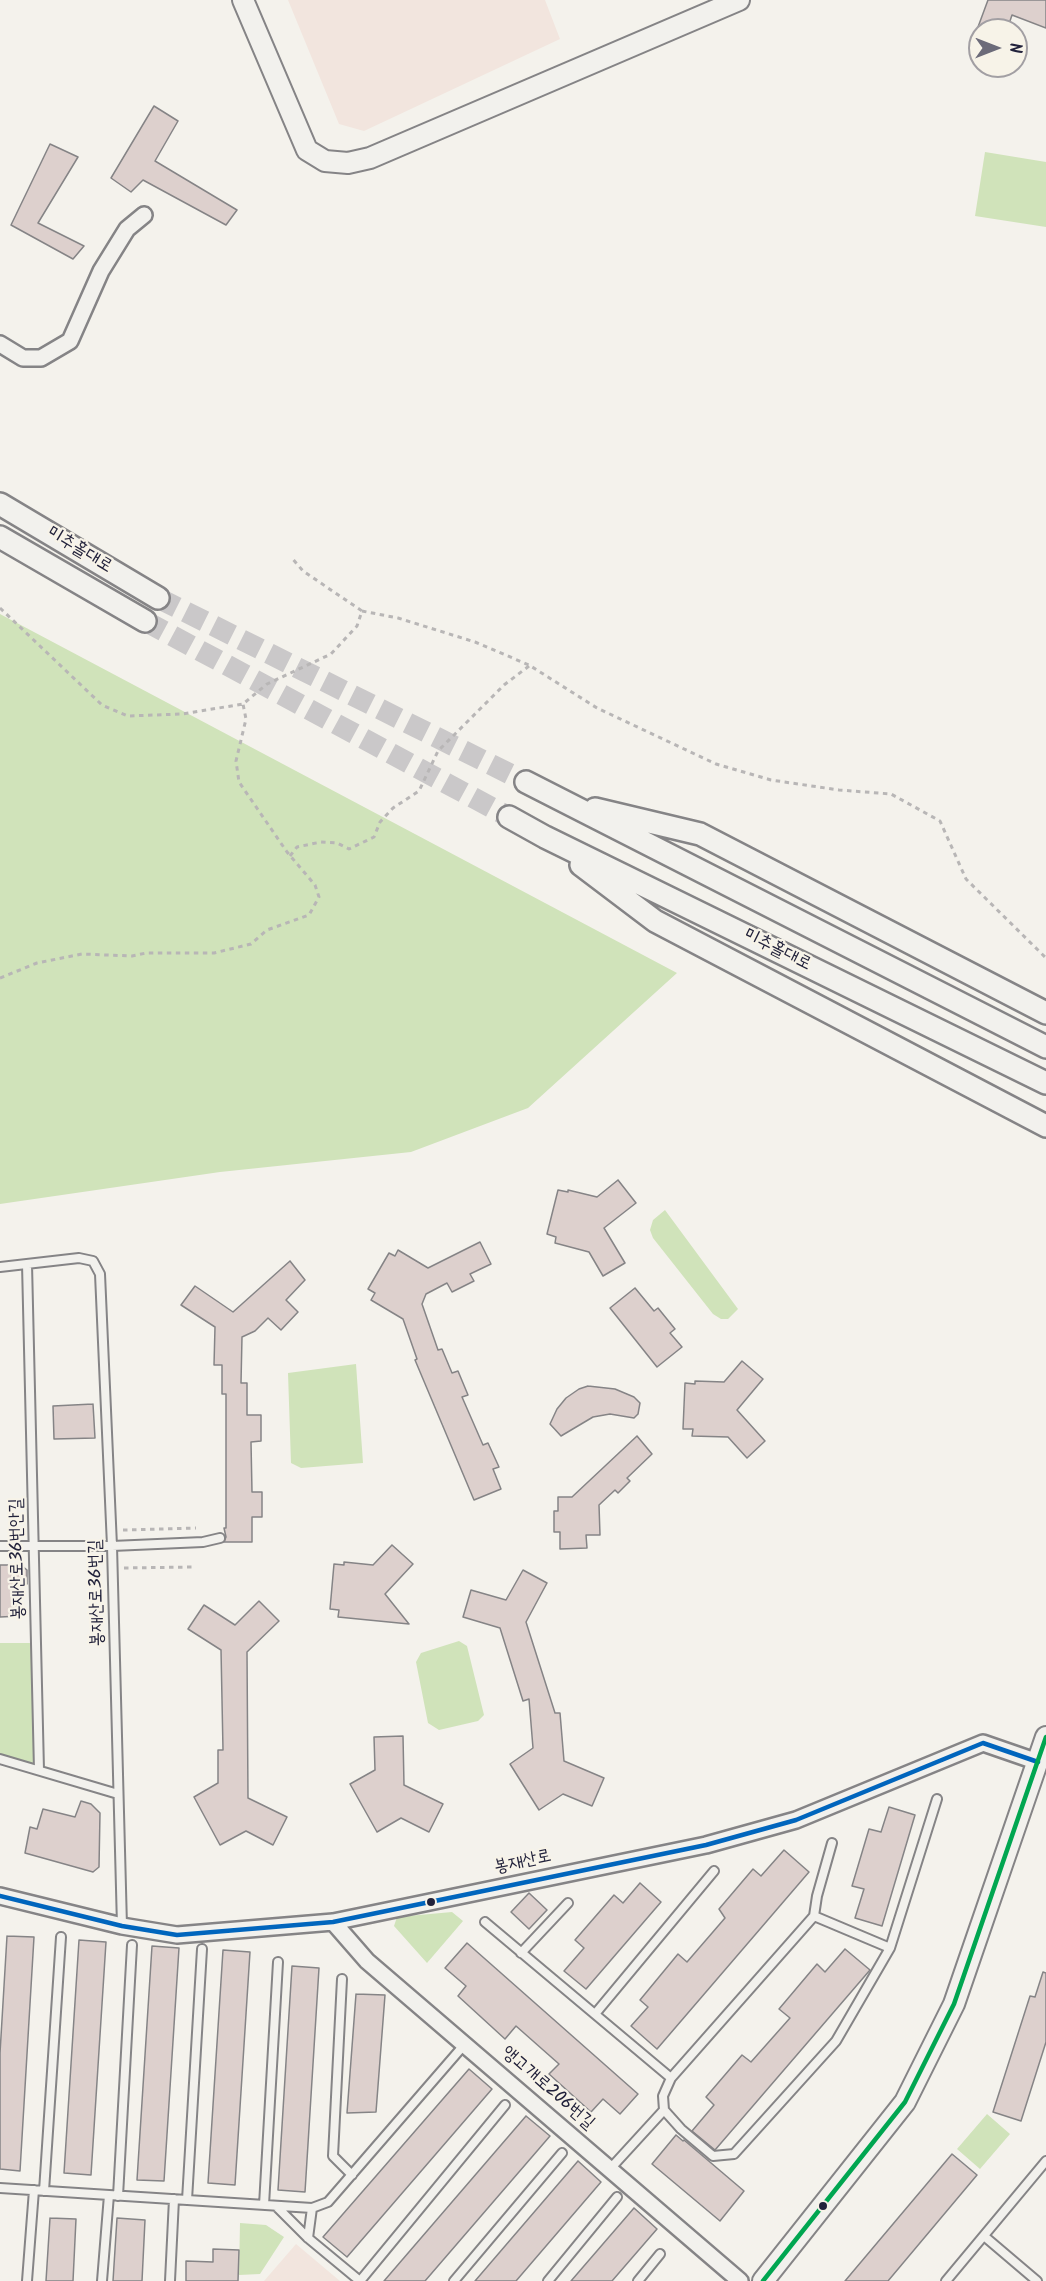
<!DOCTYPE html>
<meta charset="utf-8">
<style>
body{margin:0}
#map{position:relative;width:1046px;height:2281px;overflow:hidden;background:#f4f2ec;font-family:Kalam,sans-serif}
canvas{display:block}
.north{position:absolute;left:968px;top:18px;width:60px;height:60px;box-sizing:border-box;background:#f7f3e8;border:2px solid #a29fa3;border-radius:50%;rotate:90deg;font-size:16px;font-weight:700;line-height:24px;text-align:center;color:#22223b}
.north::after{content:'';display:block;margin:auto;width:21px;height:27px;background:#6c6b79;clip-path:polygon(50% 0,100% 100%,50% 72%,0 100%)}
</style>
<div id="map">
<canvas width="1046" height="2281"></canvas>
<div class="north">N</div>
</div>
<script>
const ctx = document.querySelector('canvas').getContext('2d');
ctx.lineJoin = 'round';
function paint(path, color) { ctx.fillStyle = color; ctx.fill(path, 'evenodd'); }
const toPath = rows => new Path2D(rows.map(r => 'M' + r).join(''));
function strokePath(path, color, width, dash) { ctx.strokeStyle = color; ctx.lineWidth = width; ctx.lineCap = dash ? 'butt' : 'round'; ctx.setLineDash(dash || []); ctx.stroke(path); }
function drawText(font, color, halo, rows, align = 'center') {
  ctx.font = font + ' Kalam,"Poor Story",sans-serif'; ctx.lineWidth = 4.5; ctx.setLineDash([]); ctx.textBaseline = 'middle'; ctx.strokeStyle = halo; ctx.fillStyle = color; for (const [text, x, y, turn = 0] of rows) {
    ctx.save(); ctx.translate(x, y); ctx.rotate((+turn || 0) * Math.PI / 180); ctx.textAlign = isNaN(turn) ? turn : align; if (halo) ctx.strokeText(text, 0, 0); ctx.fillText(text, 0, 0); ctx.restore();
  }
}
paint(toPath([
 [288,0,545,0,560,39,364,131,339,124],
 [296,2244,340,2281,264,2281]
]), '#f2e5de');
paint(toPath([
 [985,152,1046,162,1046,227,975,216],
 [0,614,677,973,528,1108,411,1152,220,1172,0,1204],
 [665,1210,738,1309,728,1319,721,1319,713,1314,653,1238,650,1230,653,1220],
 [356,1364,363,1463,301,1468,291,1463,288,1373],
 [459,1641,467,1646,484,1715,478,1721,439,1730,428,1723,416,1662,421,1653],
 [0,1643,33,1643,36,1731,33,1763,0,1755],
 [452,1912,463,1921,427,1963,394,1926,397,1917],
 [987,2114,1010,2134,980,2169,957,2149],
 [240,2223,266,2225,284,2237,260,2274,239,2275]
]), '#d0e3ba');
const building = toPath([
 [988,0,1046,0,1046,28,1012,15,1007,30,986,30,978,27,988,0],
 [154,106,178,121,155,161,237,210,226,225,143,180,131,192,111,178,154,106],
 [50,144,78,157,38,223,84,246,73,259,11,225,50,144],
 [618,1180,636,1203,604,1228,625,1263,603,1276,589,1252,555,1243,556,1237,547,1234,558,1190,568,1192,568,1190,597,1197,618,1180],
 [480,1242,491,1264,470,1274,474,1281,452,1292,447,1283,426,1294,422,1304,438,1350,442,1349,452,1373,458,1371,468,1395,462,1397,483,1445,488,1443,499,1467,493,1469,501,1489,474,1500,415,1360,417,1359,403,1319,371,1300,375,1293,368,1289,389,1253,395,1256,398,1250,428,1268,480,1242],
 [290,1261,305,1280,286,1300,298,1312,281,1330,268,1318,255,1331,242,1337,241,1383,247,1383,247,1415,261,1415,261,1441,251,1442,252,1492,262,1492,262,1517,252,1517,252,1542,224,1542,226,1537,224,1528,226,1528,226,1394,222,1394,222,1365,214,1365,215,1327,181,1305,195,1286,233,1312,290,1261],
 [635,1288,654,1311,658,1308,675,1329,670,1333,682,1347,657,1367,610,1308,635,1288],
 [742,1361,763,1379,737,1410,765,1441,747,1458,728,1437,692,1436,693,1429,683,1429,685,1383,695,1384,695,1381,724,1382,742,1361],
 [588,1386,615,1389,634,1397,640,1403,638,1414,634,1418,610,1414,593,1417,561,1436,550,1424,557,1409,566,1398,579,1389,588,1386],
 [93,1404,95,1438,54,1439,53,1406,93,1404],
 [637,1436,652,1454,627,1478,630,1481,618,1493,615,1490,599,1505,600,1535,586,1535,587,1548,560,1549,560,1532,554,1532,554,1511,558,1511,558,1497,572,1497,637,1436],
 [392,1545,413,1564,385,1594,409,1624,338,1617,339,1610,330,1609,334,1564,344,1565,344,1562,373,1565,392,1545],
 [0,1565,21,1565,27,1570,27,1584,19,1584,20,1616,0,1617,0,1565],
 [523,1570,547,1583,526,1622,555,1713,560,1713,564,1761,604,1778,592,1806,563,1794,539,1810,510,1764,533,1748,529,1699,523,1701,500,1628,463,1617,471,1590,506,1600,523,1570],
 [259,1601,279,1621,247,1652,248,1798,287,1817,273,1845,246,1831,220,1845,194,1797,218,1783,218,1750,223,1750,221,1650,188,1629,204,1605,235,1625,259,1601],
 [403,1736,404,1785,443,1804,429,1832,401,1818,377,1832,350,1784,375,1770,374,1737,403,1736],
 [81,1801,91,1804,100,1813,99,1867,93,1872,25,1853,30,1827,37,1829,43,1809,75,1817,81,1801],
 [889,1807,915,1815,882,1926,855,1918,864,1889,852,1886,869,1829,881,1832,889,1807],
 [784,1850,809,1872,657,2049,631,2026,648,2007,640,2000,678,1954,687,1962,725,1918,719,1909,753,1869,761,1876,784,1850],
 [640,1883,661,1902,586,1989,564,1971,584,1948,575,1940,614,1895,623,1903,640,1883],
 [529,1893,547,1910,529,1929,511,1912,529,1893],
 [7,1936,34,1937,20,2171,0,2169,0,2053,7,1936],
 [79,1940,106,1942,91,2175,64,2173,79,1940],
 [467,1943,638,2094,620,2114,603,2099,591,2112,549,2074,559,2064,516,2026,505,2039,458,1996,466,1986,445,1968,467,1943],
 [152,1946,179,1948,164,2181,137,2180,152,1946],
 [845,1949,870,1970,715,2150,692,2131,714,2105,706,2097,742,2055,751,2062,790,2018,779,2009,817,1964,825,1972,845,1949],
 [223,1950,250,1952,235,2185,208,2183,223,1950],
 [292,1966,319,1968,305,2192,278,2190,292,1966],
 [1043,1972,1046,1973,1046,2042,1021,2121,993,2112,1030,1996,1035,1997,1043,1972],
 [356,1994,385,1995,376,2112,347,2113,356,1994],
 [469,2069,492,2089,347,2257,323,2237,469,2069],
 [526,2116,550,2136,425,2281,384,2281,526,2116],
 [676,2135,683,2141,684,2140,744,2191,720,2221,652,2164,676,2135],
 [952,2154,977,2175,888,2281,845,2281,952,2154],
 [578,2161,601,2182,516,2281,475,2281,578,2161],
 [634,2208,657,2229,612,2281,571,2281,634,2208],
 [50,2218,76,2219,73,2281,46,2281,50,2218],
 [117,2218,145,2220,142,2281,113,2281,117,2218],
 [213,2249,239,2250,238,2281,186,2281,186,2261,213,2262,213,2249]
]);
paint(building, '#ddd0cd');
strokePath(building, '#858486', 1.5);
strokePath(toPath([
 [158,598,526,782],
 [145,621,509,817]
]), '#cac8c9', 21, [21, 10]);
const service = toPath([
 [27,1264,39,1770],
 [0,1267,79,1258,93,1261,100,1274,112,1546,122,1926],
 [0,1546,112,1546,203,1542,220,1538],
 [0,1759,118,1794],
 [832,1843,817,1896,814,1916,671,2078,663,2096,664,2110,681,2129,713,2156,734,2154,836,2041,890,1948,937,1799],
 [814,1916,890,1948],
 [485,1922,671,2078],
 [521,1953,568,1903],
 [342,1979,333,2156,352,2175],
 [595,2014,714,1871],
 [610,2169,664,2110],
 [0,2188,312,2208,328,2202,464,2045],
 [44,2191,61,1937],
 [118,2196,132,1945],
 [187,2200,202,1949],
 [264,2205,278,1962],
 [276,2206,308,2238,360,2281],
 [984,2236,1037,2281],
 [308,2238,312,2208],
 [27,2281,34,2190],
 [102,2281,109,2195],
 [170,2281,174,2199],
 [360,2281,505,2105],
 [454,2281,562,2153],
 [548,2281,617,2197],
 [638,2281,660,2254],
 [946,2281,1046,2161]
]);
const minor = toPath([
 [0,344,23,358,41,358,70,341,101,271,127,229,144,215],
 [0,1896,122,1926,177,1935,333,1922,706,1845,796,1820,983,1743,1038,1762],
 [333,1922,367,1961,740,2281]
]);
const tertiary = toPath([
 [243,0,307,150,325,161,348,163,370,158,739,0],
 [763,2281,905,2102,954,2004,1046,1737]
]);
const secondary = toPath([
 [0,504,158,598],
 [0,537,145,621],
 [526,782,1046,1047],
 [595,809,700,834,1046,1013],
 [509,817,545,837,1046,1083],
 [581,865,655,921,1046,1126]
]);
strokePath(service, '#858486', 12);
strokePath(minor, '#858486', 20);
strokePath(tertiary, '#858486', 24);
strokePath(secondary, '#858486', 26);
strokePath(toPath([
 [0,608,102,705,128,716,182,714,243,704,267,684,331,654,357,626,362,611,303,571,291,557],
 [362,611,398,618,475,642,529,665,597,708,716,764,771,780,839,790,891,794,940,821,966,879,1046,958],
 [290,856,297,847,321,842,337,843,349,849,374,837,380,822,393,808,419,791,438,751,504,685,529,666],
 [0,978,37,963,82,954,132,956,146,953,214,953,251,944,267,930,309,915,319,897,315,885,287,852,239,782,236,761,246,719,243,704],
 [123,1530,196,1528],
 [124,1568,194,1567]
]), '#b8b6b6', 3, [4.5, 4.5]);
strokePath(service, '#f2f1ed', 8);
strokePath(minor, '#f2f1ed', 15);
strokePath(tertiary, '#f2f1ed', 20);
strokePath(secondary, '#f2f1ed', 21);
strokePath(toPath([
 [0,1896,122,1926,177,1935,333,1922,706,1845,796,1820,983,1743,1038,1762]
]), '#0065bd', 4.5);
strokePath(toPath([
 [763,2281,905,2102,954,2004,1046,1737]
]), '#00a651', 4.5);
for (const [x, y, r, color] of [
 [431,1902,5,"#22223b"],
 [823,2206,5,"#22223b"]
]) { const dot = new Path2D(); dot.arc(x, y, r, 0, 2 * Math.PI); ctx.fillStyle = color; ctx.fill(dot); strokePath(dot, '#f7f3e8', 2); }
drawText('18px', '#22223b', '#f7f3e8', [
 ["미추홀대로",79,551,31],
 ["미추홀대로",777,951,26],
 ["봉재산로36번안길",19,1559,-91],
 ["봉재산로36번길",98,1593,-91],
 ["봉재산로",523,1863,-12],
 ["앵고개로206번길",547,2089,41]
]);
</script>
